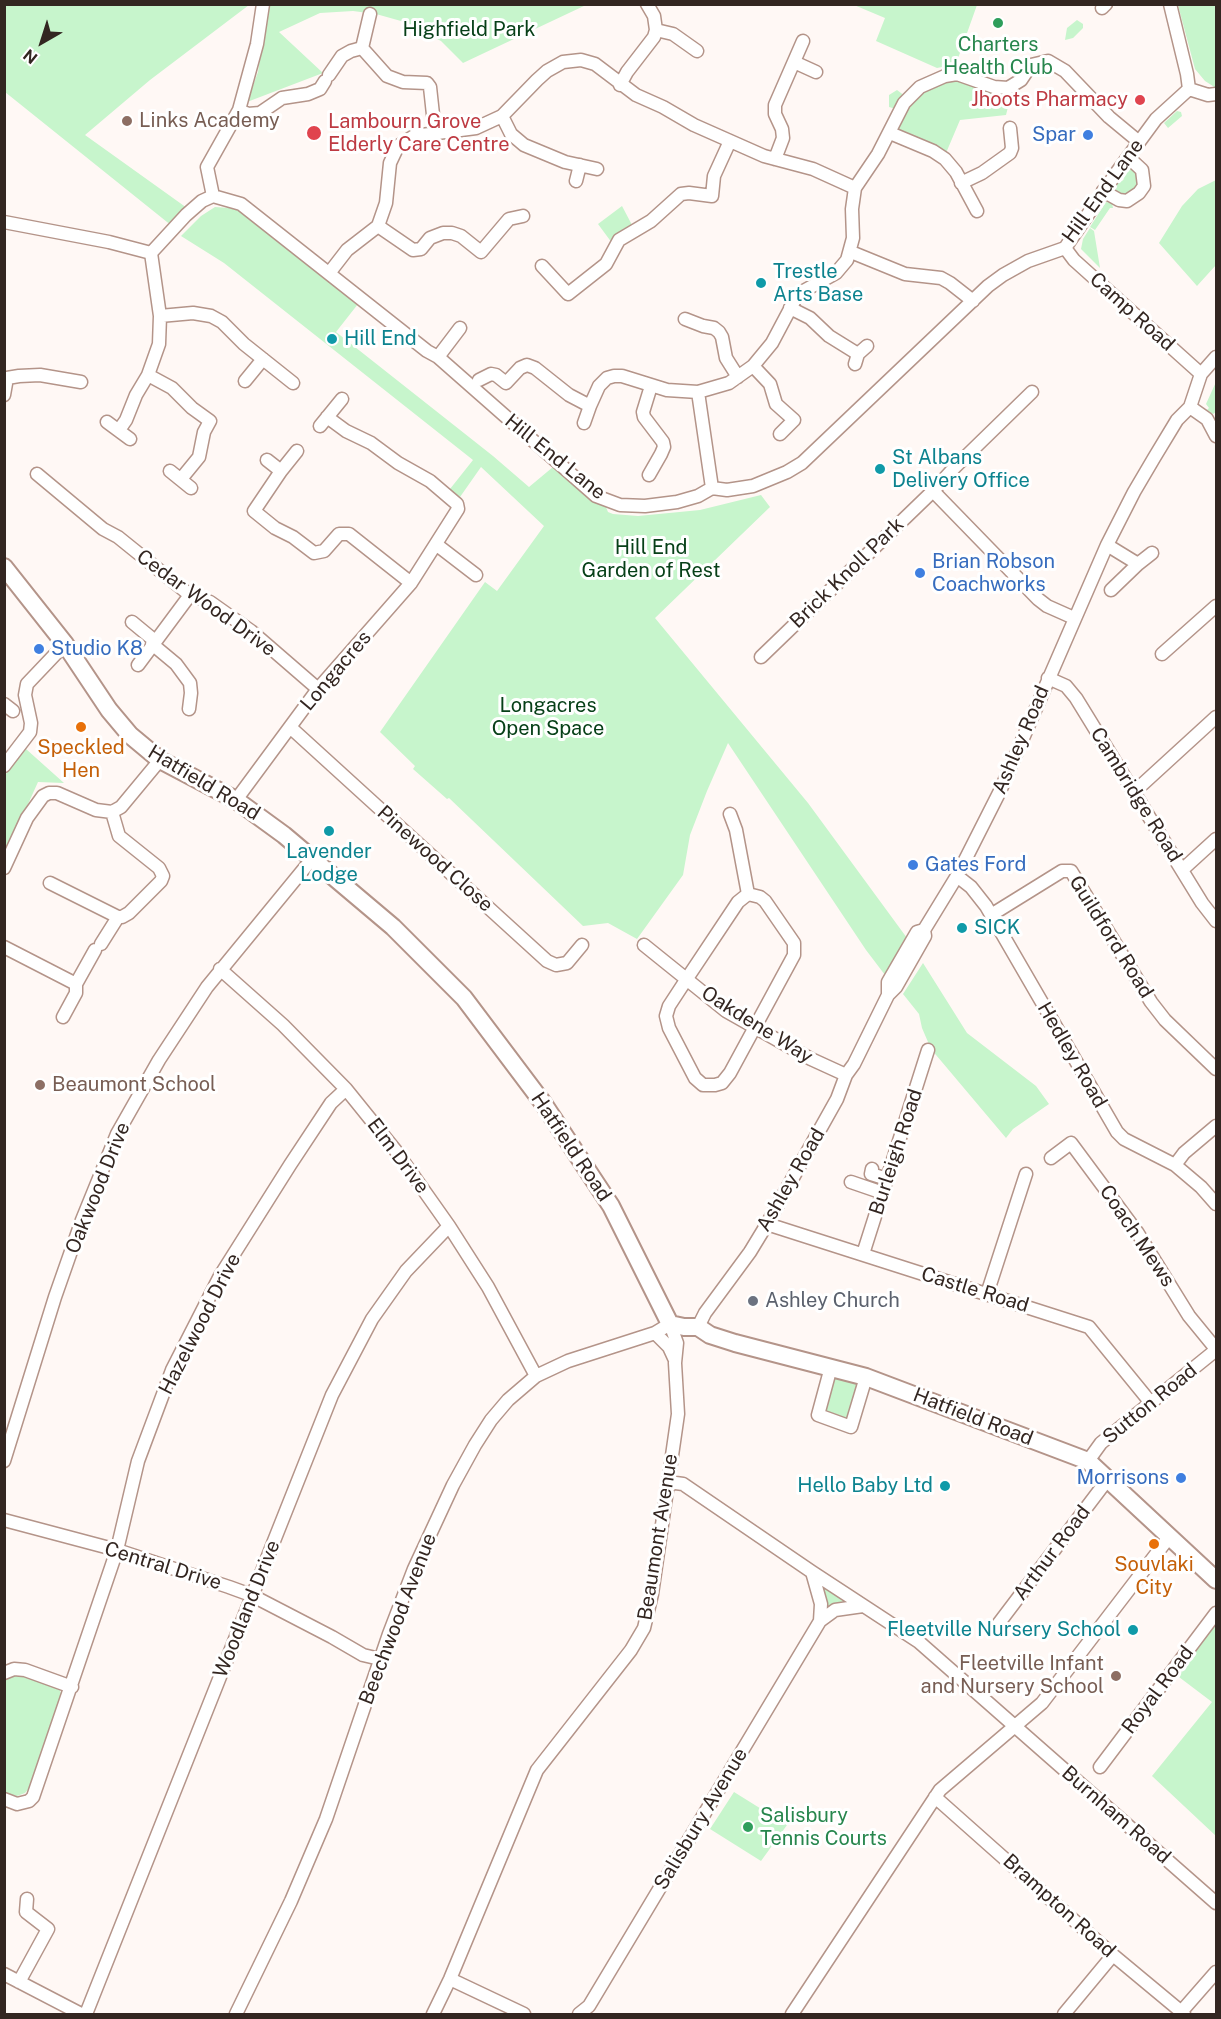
<!DOCTYPE html>
<style>
body{margin:0}
#map{position:relative;width:1221px;height:2019px;overflow:hidden;background:#fff8f5;font-family:"Public Sans",sans-serif}
canvas{display:block}
.frame{position:absolute;inset:0;border:6px solid #332621;pointer-events:none}
.north{position:absolute;left:12px;top:12px;width:60px;height:60px;-webkit-text-stroke:4px #fff;paint-order:stroke;rotate:219deg;font-size:16px;font-weight:700;line-height:24px;text-align:center;color:#332621}
.north::after{content:'';display:block;margin:auto;width:21px;height:27px;background:#332621;clip-path:polygon(50% 0,100% 100%,50% 72%,0 100%)}
</style>
<div id="map">
<canvas width="1221" height="2019"></canvas>
<div class="frame"></div>
<div class="north">N</div>
</div>
<script>
const ctx = document.querySelector('canvas').getContext('2d');
ctx.lineJoin = 'round';
function paint(path, color) { ctx.fillStyle = color; ctx.fill(path, 'evenodd'); }
const toPath = rows => new Path2D(rows.map(r => 'M' + r).join(''));
function strokePath(path, color, width, dash) { ctx.strokeStyle = color; ctx.lineWidth = width; ctx.lineCap = dash ? 'butt' : 'round'; ctx.setLineDash(dash || []); ctx.stroke(path); }
function drawText(font, color, halo, rows, align = 'center') {
  ctx.font = font + ' "Public Sans",sans-serif'; ctx.lineWidth = 6; ctx.setLineDash([]); ctx.textBaseline = 'middle'; ctx.strokeStyle = halo; ctx.fillStyle = color; for (const [text, x, y, turn = 0] of rows) {
    ctx.save(); ctx.translate(x, y); ctx.rotate((+turn || 0) * Math.PI / 180); ctx.textAlign = isNaN(turn) ? turn : align; if (halo) ctx.strokeText(text, 0, 0); ctx.fillText(text, 0, 0); ctx.restore();
  }
}
paint(toPath([
 [4,5,249,5,150,80,85,135,187,208,172,226,5,92],
 [267,5,586,5,463,63,441,41,401,21,376,14,353,11,320,13,279,32,323,73,247,102,258,72],
 [854,5,977,5,956,64,937,68,876,41,885,18],
 [1178,5,1216,5,1216,88,1205,81,1195,69],
 [1077,20,1083,24,1083,28,1073,38,1065,40,1067,28],
 [952,78,1020,87,1009,103,1006,115,960,120,946,153,899,132,897,123,918,93],
 [897,90,905,96,896,109,889,107,889,95],
 [1177,111,1181,112,1182,116,1168,128,1164,123],
 [1130,165,1135,166,1141,184,1129,196,1114,193,1116,186,1120,180,1122,181,1124,179,1122,177],
 [1216,180,1216,265,1197,286,1159,243,1182,206,1198,189],
 [1106,202,1112,203,1113,208,1110,208,1095,230,1090,227],
 [622,206,632,225,623,229,623,231,612,243,598,224],
 [215,207,229,208,243,212,358,304,336,332,493,456,529,487,553,467,592,500,606,507,608,512,613,514,638,516,700,510,761,495,770,507,655,618,808,803,907,938,885,975,866,950,728,743,707,791,690,835,683,875,637,939,608,923,583,926,449,798,447,799,413,769,415,766,380,732,485,582,497,591,544,526,481,467,460,497,450,489,473,460,224,263,181,236,201,216],
 [1090,228,1094,231,1100,268,1081,249,1083,239],
 [1216,382,1216,412,1213,414,1207,410,1209,408,1206,404],
 [26,749,64,783,38,782,5,855,5,775],
 [923,963,967,1033,1036,1086,1049,1104,1013,1129,1006,1138,931,1049,922,1028,919,1014,903,994],
 [834,1371,865,1381,851,1426,821,1416],
 [823,1587,846,1600,825,1608],
 [1216,1622,1216,1836,1152,1776,1212,1702,1175,1674],
 [13,1674,22,1674,59,1688,63,1699,31,1786,25,1793,17,1796,5,1793,5,1681,7,1677],
 [734,1792,787,1825,761,1861,710,1829]
]), '#c7f5cc');
const minor = toPath([
 [1170,4,1187,74,1189,89],
 [1102,8,1106,4],
 [370,14,362,48,387,76,403,82,427,83,430,87,435,133],
 [656,30,673,34,697,51],
 [794,62,816,72],
 [329,75,342,56,351,51,362,48],
 [620,85,627,72,654,37,656,30,654,16,647,4],
 [1189,89,1208,95,1216,94],
 [239,110,248,114,260,113,282,98,308,94,320,89,325,81],
 [502,116,511,134,524,145,565,162,597,169],
 [890,133,933,151,945,159,956,172,977,211],
 [775,159,783,138,782,129,775,114,775,105,803,41],
 [576,181,580,165],
 [961,183,982,173,1010,153,1012,148,1010,128],
 [1103,191,1119,200,1127,201,1139,193,1144,186,1142,170,1128,157],
 [213,196,207,167,239,110,257,44,263,4],
 [4,222,109,242,151,253],
 [378,226,413,250,421,249,430,238,443,233,452,233,461,236,481,252,509,219,523,216],
 [1065,248,1074,260,1201,374],
 [851,252,905,274,941,278,950,283,973,301],
 [151,253,186,215,202,201,213,196,241,204,427,351,438,357,596,496,620,505,645,506,677,502,698,496,712,488,727,490,753,486,787,472,802,463,988,286,1003,275,1028,261,1065,248,1117,172,1156,119,1189,89],
 [542,266,568,294,606,264,619,240,651,221,681,194,689,193,712,196,714,176,730,141],
 [330,272,347,250,378,226,386,203,390,163,398,146,414,136,476,128,502,116,537,80,547,71,563,62,581,60,595,64,636,95,663,107,694,125,764,156,813,169,855,188],
 [790,308,810,318,829,336,858,354],
 [160,316,193,313,211,316,222,322,244,344,293,383],
 [685,319,703,326,714,328,719,332,722,337,726,358,738,377],
 [438,357,460,328],
 [855,364,858,354,867,346],
 [753,366,770,384,776,404,794,420,780,434],
 [148,375,172,388,192,408,210,421,204,432,199,457,181,479],
 [479,380,491,374,496,375,506,383,520,368,527,365,535,368,569,395,590,406,599,386,607,378,614,376,622,376,667,390,698,392],
 [245,381,263,359],
 [4,395,7,378,19,376,40,375,81,382],
 [1190,407,1207,419,1216,436],
 [107,422,130,439],
 [584,423,590,406],
 [320,426,342,399],
 [119,430,126,420,136,395,148,375,159,344,160,316,151,253],
 [267,460,281,471,254,511,275,528,293,537,314,553,324,551,339,534,349,534,411,583],
 [170,471,191,488],
 [281,471,297,451],
 [37,474,103,529,118,537,190,595,210,602,251,631,318,689],
 [649,475,661,454,664,447,663,442,644,417,643,412,651,386],
 [712,488,698,392,729,383,753,366,772,343,798,294,836,273,847,260,853,238,852,209,855,188,878,154,904,103,920,87,945,76,957,74,994,87,1008,88,1021,80,1031,65,1048,61,1065,71,1109,117,1138,141],
 [933,491,1038,599,1047,606,1074,618],
 [437,545,476,575],
 [1107,545,1138,564,1152,553],
 [1111,590,1138,564],
 [132,622,155,641],
 [152,644,176,664,190,683,191,693,189,709],
 [1162,654,1216,606],
 [761,657,933,491,955,467,1032,392],
 [138,665,190,595],
 [1048,678,1066,686,1076,698,1202,903,1216,921],
 [4,704,13,711],
 [290,727,547,961,556,965,567,963,582,945],
 [4,766,30,732,31,723,25,695,27,684,65,644],
 [1134,792,1216,717],
 [236,800,318,689,411,583,458,509,457,504,430,481,398,463,371,443,346,431,327,417],
 [730,814,736,830,748,894],
 [4,868,27,818,43,796,49,793,57,793,96,810,112,812,121,807,160,760],
 [1182,870,1216,839],
 [957,876,971,887,986,906,1117,1132,1124,1139,1175,1165,1201,1187,1216,1204],
 [50,883,118,917,122,917,129,913,161,881,163,876,159,868,119,836,112,812],
 [748,894,760,897,765,901,794,943,794,955,730,1073,722,1083,715,1085,703,1085,695,1078,669,1028,666,1016,669,1006,686,980,738,902,748,894],
 [991,915,1062,871,1071,871,1151,1002,1165,1020,1216,1069],
 [101,944,118,917],
 [644,945,726,1011,811,1059,846,1075],
 [4,947,76,984,76,993,63,1017],
 [220,969,283,1025,346,1089,396,1151,449,1226,488,1287,536,1376],
 [76,984,95,950],
 [888,995,888,982,899,963,917,932,924,930],
 [1051,1158,1071,1143,1137,1232,1189,1316,1216,1349],
 [1175,1165,1184,1153,1216,1126],
 [872,1169,871,1174,887,1179],
 [851,1182,883,1193],
 [767,1224,1089,1327,1151,1403],
 [863,1254,928,1050],
 [987,1294,1026,1174],
 [698,1327,705,1313,750,1252,767,1224,837,1099,846,1075,854,1064,888,995,896,987,925,936,924,930,957,876,1000,791,1107,545,1134,492,1154,458,1177,420,1190,407,1201,374,1216,357],
 [655,1333,669,1347,675,1360],
 [831,1367,818,1415,851,1427,866,1377],
 [4,1461,55,1297,82,1220,117,1134,159,1060,207,987,312,859],
 [1088,1461,1101,1443,1216,1350],
 [668,1482,683,1484,812,1572,919,1642,1216,1903],
 [4,1520,117,1550,229,1587,251,1595,332,1637,363,1655,380,1659],
 [812,1572,821,1604,820,1621],
 [996,1627,1108,1479],
 [4,1673,14,1669,25,1670,72,1687],
 [1100,1767,1216,1613],
 [935,1797,1113,1955,1184,2014],
 [4,1799,17,1804,29,1801,33,1797,117,1550,138,1461,172,1370,220,1276,290,1165,331,1103,346,1089],
 [4,1974,81,2014],
 [450,1979,524,2014],
 [19,1982,48,1929,26,1912,27,1899],
 [1181,2012,1216,1972],
 [86,2014,332,1395,372,1319,406,1271,449,1226],
 [236,2014,291,1901,326,1819,389,1634,414,1569,453,1485,475,1445,491,1420,508,1400,536,1376,568,1361,655,1333,670,1324,677,1343,675,1363,678,1414,652,1594,644,1628,631,1650,537,1770,450,1979,433,2014],
 [579,2014,589,2006,820,1621,835,1610,863,1606],
 [792,2014,940,1790,1042,1703,1170,1536],
 [1064,2014,1113,1955]
]);
const major = toPath([
 [4,567,65,644,109,710,130,735,160,760,236,800,284,835,393,927,464,998,543,1103,611,1206,670,1324,684,1327,698,1327,710,1335,735,1343,866,1377,1088,1461,1216,1580]
]);
strokePath(minor, '#b49489', 15);
strokePath(major, '#b49489', 20);
strokePath(minor, '#fff', 12);
strokePath(major, '#fff', 16);
for (const [x, y, r, color] of [
 [998,23,6,"#2e9e5b"],
 [1140,100,6,"#e0444e"],
 [127,121,6,"#8d6e63"],
 [314,133,8,"#e0444e"],
 [1088,135,6,"#3f7fe0"],
 [761,283,6,"#0f9aa8"],
 [332,339,6,"#0f9aa8"],
 [880,469,6,"#0f9aa8"],
 [920,573,6,"#3f7fe0"],
 [39,649,6,"#3f7fe0"],
 [81,727,6,"#e8710a"],
 [329,831,6,"#0f9aa8"],
 [913,865,6,"#3f7fe0"],
 [962,928,6,"#0f9aa8"],
 [40,1085,6,"#8d6e63"],
 [753,1301,6,"#6b7280"],
 [1181,1478,6,"#3f7fe0"],
 [945,1486,6,"#0f9aa8"],
 [1154,1544,6,"#e8710a"],
 [1133,1630,6,"#0f9aa8"],
 [1116,1676,6,"#8d6e63"],
 [748,1827,6,"#2e9e5b"]
]) { const dot = new Path2D(); dot.arc(x, y, r, 0, 2 * Math.PI); ctx.fillStyle = color; ctx.fill(dot); strokePath(dot, '#fff', 2); }
drawText('20px', '#074018', '#fff', [
 ["Highfield Park",469,30],
 ["Hill End",651,548],
 ["Garden of Rest",651,571],
 ["Longacres",548,706],
 ["Open Space",548,729]
]);
drawText('20px', '#27864d', '#fff', [
 ["Charters",998,45],
 ["Health Club",998,68],
 ["Salisbury",760,1816,"left"],
 ["Tennis Courts",760,1839,"left"]
]);
drawText('20px', '#be3a42', '#fff', [
 ["Jhoots Pharmacy",1128,100],
 ["Lambourn Grove",328,122,"left"],
 ["Elderly Care Centre",328,145,"left"]
], 'right');
drawText('20px', '#785e54', '#fff', [
 ["Links Academy",139,121],
 ["Beaumont School",52,1085],
 ["Fleetville Infant",1104,1664,"right"],
 ["and Nursery School",1104,1687,"right"]
], 'left');
drawText('20px', '#366cbe', '#fff', [
 ["Spar",1076,135,"right"],
 ["Brian Robson",932,562],
 ["Coachworks",932,585],
 ["Studio K8",51,649],
 ["Gates Ford",925,865],
 ["Morrisons",1169,1478,"right"]
], 'left');
drawText('20px', '#332621', '#fff', [
 ["Hill End Lane",1103,191,-54],
 ["Camp Road",1132,312,42],
 ["Hill End Lane",555,457,39],
 ["Brick Knoll Park",847,573,-44],
 ["Cedar Wood Drive",206,603,36],
 ["Longacres",336,671,-50],
 ["Ashley Road",1021,740,-67],
 ["Hatfield Road",204,783,31],
 ["Cambridge Road",1136,795,58],
 ["Pinewood Close",435,859,42],
 ["Guildford Road",1111,937,58],
 ["Oakdene Way",757,1025,32],
 ["Hedley Road",1072,1055,60],
 ["Hatfield Road",571,1147,56],
 ["Burleigh Road",896,1152,-72],
 ["Elm Drive",398,1156,53],
 ["Ashley Road",791,1180,-60],
 ["Oakwood Drive",98,1188,-68],
 ["Coach Mews",1137,1236,56],
 ["Castle Road",975,1290,17],
 ["Hazelwood Drive",200,1324,-63],
 ["Sutton Road",1150,1404,-39],
 ["Hatfield Road",973,1417,21],
 ["Beaumont Avenue",658,1537,-81],
 ["Arthur Road",1052,1553,-53],
 ["Central Drive",163,1566,17],
 ["Woodland Drive",247,1609,-68],
 ["Beechwood Avenue",398,1619,-69],
 ["Royal Road",1158,1690,-53],
 ["Burnham Road",1116,1815,41],
 ["Salisbury Avenue",701,1819,-59],
 ["Brampton Road",1059,1906,42]
]);
drawText('20px', '#0d838f', '#fff', [
 ["Trestle",773,272],
 ["Arts Base",773,295],
 ["Hill End",344,339],
 ["St Albans",892,458],
 ["Delivery Office",892,481],
 ["Lavender",329,852,"center"],
 ["Lodge",329,875,"center"],
 ["SICK",974,928],
 ["Hello Baby Ltd",933,1486,"right"],
 ["Fleetville Nursery School",1121,1630,"right"]
], 'left');
drawText('20px', '#c56008', '#fff', [
 ["Speckled",81,748],
 ["Hen",81,771],
 ["Souvlaki",1154,1565],
 ["City",1154,1588]
]);
drawText('20px', '#5b616d', '#fff', [
 ["Ashley Church",765,1301]
], 'left');
</script>
